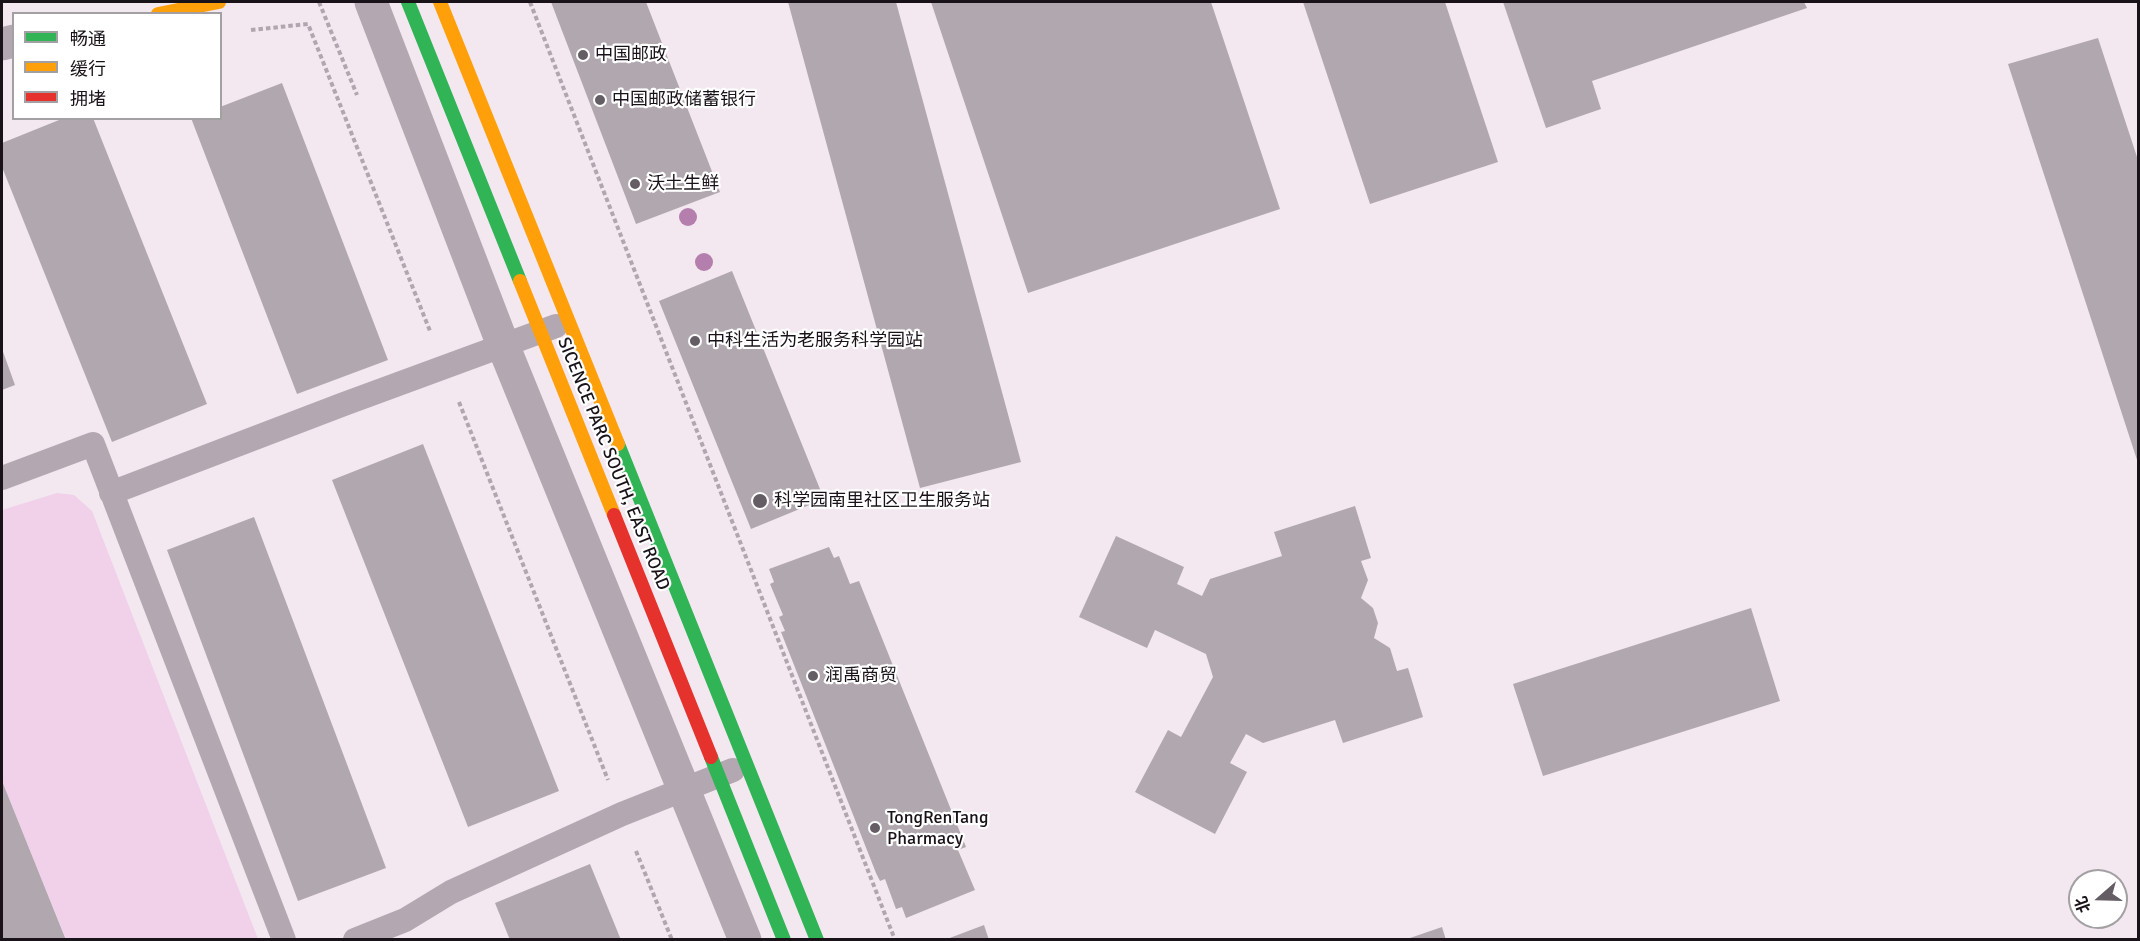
<!DOCTYPE html>
<meta charset="utf-8">
<style>
body{margin:0}
#map{position:relative;width:2140px;height:941px;overflow:hidden;background:#f3e7f0;font-family:Signika,"Noto Sans SC",sans-serif}
canvas{display:block}
.frame{position:absolute;inset:0;border:3px solid #191218;pointer-events:none}
.legend{position:absolute;left:12px;top:12px;width:210px;height:108px;box-sizing:border-box;background:#fff;border:2px solid #a3a0a3;margin:0;padding:8px 10px;list-style:none;font-size:18px;color:#191218}
.legend li{display:flex;align-items:center;gap:12px;height:30px}
.legend b{width:30px;border:2px solid #a3a0a3}
.north{position:absolute;left:2068px;top:869px;width:60px;height:60px;box-sizing:border-box;background:#fff;border:2px solid #a3a0a3;border-radius:50%;rotate:250deg;font-size:16px;font-weight:700;line-height:24px;text-align:center;color:#191218}
.north::after{content:'';display:block;margin:auto;width:21px;height:27px;background:#655d64;clip-path:polygon(50% 0,100% 100%,50% 72%,0 100%)}
</style>
<div id="map">
<canvas width="2140" height="941"></canvas>
<div class="frame"></div>
<ul class="legend">
<li><b style="height:8px;background:#30b455"></b>畅通</li>
<li><b style="height:8px;background:#ff9f0a"></b>缓行</li>
<li><b style="height:8px;background:#e5322d"></b>拥堵</li>
</ul>
<div class="north">北</div>
</div>
<script>
const ctx = document.querySelector('canvas').getContext('2d');
ctx.lineJoin = 'round';
function paint(path, color) { ctx.fillStyle = color; ctx.fill(path, 'evenodd'); }
const toPath = rows => new Path2D(rows.map(r => 'M' + r).join(''));
function strokePath(path, color, width, dash) { ctx.strokeStyle = color; ctx.lineWidth = width; ctx.lineCap = dash ? 'butt' : 'round'; ctx.setLineDash(dash || []); ctx.stroke(path); }
function drawText(font, color, halo, rows, align = 'center') {
  ctx.font = font + ' Signika,"Noto Sans SC",sans-serif'; ctx.lineWidth = 4.5; ctx.setLineDash([]); ctx.textBaseline = 'middle'; ctx.strokeStyle = halo; ctx.fillStyle = color; for (const [text, x, y, turn = 0] of rows) {
    ctx.save(); ctx.translate(x, y); ctx.rotate((+turn || 0) * Math.PI / 180); ctx.textAlign = isNaN(turn) ? turn : align; if (halo) ctx.strokeText(text, 0, 0); ctx.fillText(text, 0, 0); ctx.restore();
  }
}
paint(toPath([
 [57,493,74,495,92,511,258,939,66,939,2,781,2,510]
]), '#f1d0ea');
paint(toPath([
 [551,2,646,2,720,192,636,224],
 [788,2,896,2,1021,462,920,488],
 [931,2,1211,2,1280,209,1028,293],
 [1303,2,1445,2,1498,162,1370,204],
 [1503,2,1804,2,1807,8,1592,81,1601,109,1546,128],
 [2098,38,2138,160,2138,463,2008,64],
 [282,83,388,360,297,394,191,118,220,118,220,107],
 [64,118,93,118,207,404,112,442,2,167,2,143],
 [732,271,824,499,751,529,659,301],
 [2,349,15,385,2,390],
 [423,444,559,791,468,827,332,480],
 [1355,506,1371,558,1361,561,1368,580,1361,598,1373,608,1378,623,1374,638,1390,648,1397,671,1408,668,1423,717,1343,743,1335,720,1263,743,1246,734,1230,763,1247,772,1215,834,1135,792,1168,730,1181,737,1213,677,1206,654,1155,630,1147,648,1079,617,1116,536,1184,567,1177,584,1202,596,1210,579,1282,556,1274,532],
 [254,517,386,868,298,901,167,550],
 [829,547,834,558,839,556,850,584,859,581,966,847,958,850,975,890,906,918,902,907,896,909,885,879,880,881,876,873,781,632,785,631,779,617,783,615,770,584,774,582,769,569],
 [1751,608,1780,701,1543,776,1513,684],
 [2,781,66,940,2,940],
 [590,864,621,940,510,940,495,903],
 [984,925,989,940,947,940,947,939],
 [1442,927,1446,940,1407,940,1407,939]
]), '#b1a8af');
strokePath(toPath([
 [319,2,357,95],
 [530,2,895,940],
 [251,30,308,24,430,331],
 [459,402,608,780],
 [636,851,672,940]
]), '#b1a6af', 4, [4.5, 3]);
strokePath(toPath([
 [2,478,93,444,284,940],
 [111,493,344,404,556,326],
 [355,940,405,920,451,892,622,814,733,770]
]), '#b3a8b1', 24);
strokePath(toPath([
 [371,2,503,345,745,940],
 [2,44,14,41]
]), '#b3a8b1', 33);
strokePath(toPath([
 [408,2,520,281],
 [618,444,817,940],
 [711,757,784,940]
]), '#30b455', 14);
strokePath(toPath([
 [440,2,618,444],
 [158,14,219,2],
 [520,281,614,515]
]), '#ff9f0a', 14);
strokePath(toPath([
 [614,515,711,757]
]), '#e5322d', 14);
ctx.fillStyle = '#b47fad';
for (const [x, y] of [
 [688,217],
 [704,262]
]) { ctx.beginPath(); ctx.arc(x, y, 9, 0, 2 * Math.PI); ctx.fill(); }
for (const [x, y, r, color] of [
 [583,55,6,"#655d64"],
 [600,100,6,"#655d64"],
 [635,184,6,"#655d64"],
 [695,341,6,"#655d64"],
 [760,501,8,"#655d64"],
 [813,676,6,"#655d64"],
 [875,828,6,"#655d64"]
]) { const dot = new Path2D(); dot.arc(x, y, r, 0, 2 * Math.PI); ctx.fillStyle = color; ctx.fill(dot); strokePath(dot, '#fff', 2); }
drawText('18px', '#191218', '#fff', [
 ["中国邮政",595,55],
 ["中国邮政储蓄银行",612,100],
 ["沃土生鲜",647,184],
 ["中科生活为老服务科学园站",707,341],
 ["科学园南里社区卫生服务站",774,501],
 ["润禹商贸",825,676],
 ["TongRenTang",887,818],
 ["Pharmacy",887,839]
], 'left');
drawText('18px', '#191218', '#fff', [
 ["SICENCE PARC SOUTH, EAST ROAD",613,464,68]
]);
</script>
